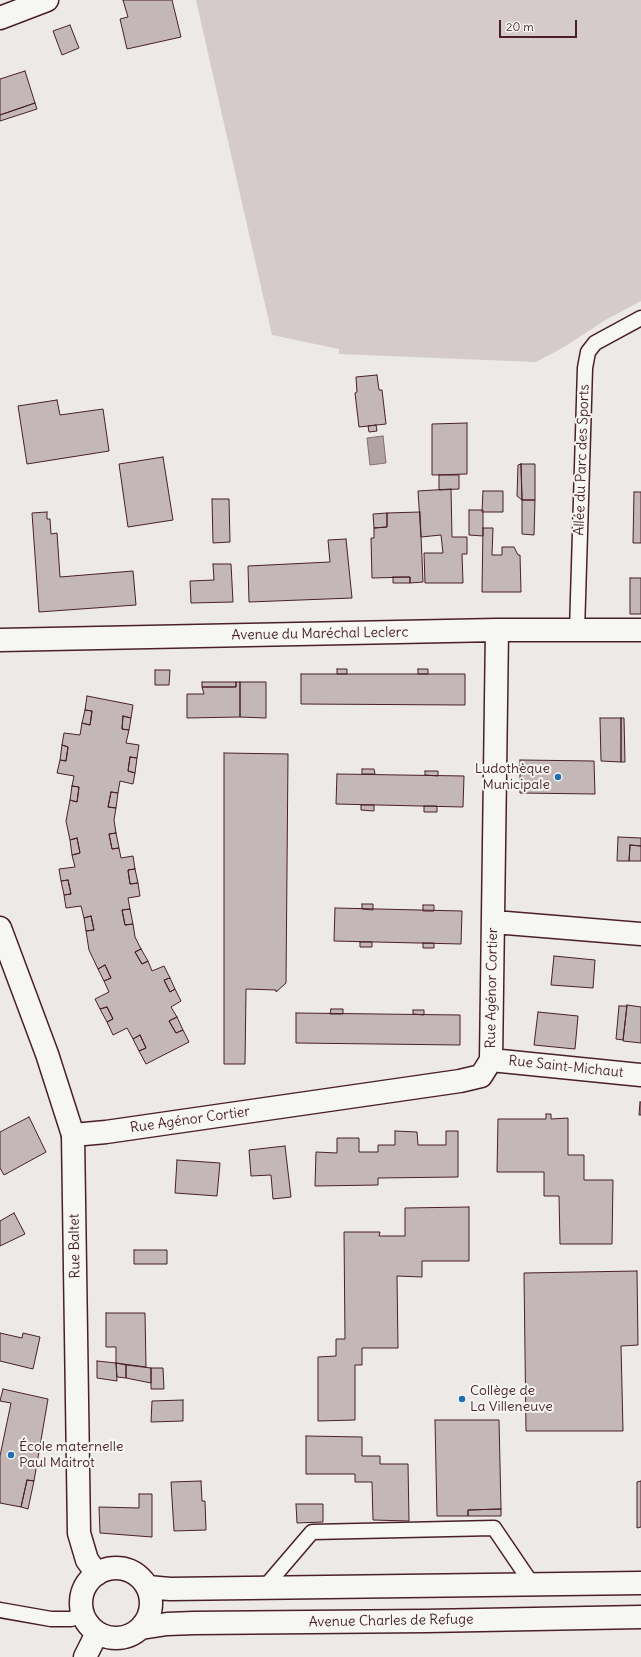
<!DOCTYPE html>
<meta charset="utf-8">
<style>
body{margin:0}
#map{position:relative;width:641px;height:1657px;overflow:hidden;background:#ece9e6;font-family:Delius,sans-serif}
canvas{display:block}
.scale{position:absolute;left:499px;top:20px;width:78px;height:18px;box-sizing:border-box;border:2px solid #4a1f2b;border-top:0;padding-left:5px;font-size:12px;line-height:14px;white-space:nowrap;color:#4a1f2b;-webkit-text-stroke:3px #f6f6f2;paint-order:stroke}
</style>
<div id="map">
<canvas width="641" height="1657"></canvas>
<div class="scale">20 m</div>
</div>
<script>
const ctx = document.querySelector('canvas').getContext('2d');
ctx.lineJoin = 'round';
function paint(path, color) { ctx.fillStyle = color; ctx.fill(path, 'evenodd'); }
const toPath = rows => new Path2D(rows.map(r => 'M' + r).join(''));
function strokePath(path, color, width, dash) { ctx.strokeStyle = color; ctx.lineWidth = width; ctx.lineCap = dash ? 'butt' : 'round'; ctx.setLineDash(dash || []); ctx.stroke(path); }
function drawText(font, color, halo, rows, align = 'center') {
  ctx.font = font + ' Delius,sans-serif'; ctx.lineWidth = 4; ctx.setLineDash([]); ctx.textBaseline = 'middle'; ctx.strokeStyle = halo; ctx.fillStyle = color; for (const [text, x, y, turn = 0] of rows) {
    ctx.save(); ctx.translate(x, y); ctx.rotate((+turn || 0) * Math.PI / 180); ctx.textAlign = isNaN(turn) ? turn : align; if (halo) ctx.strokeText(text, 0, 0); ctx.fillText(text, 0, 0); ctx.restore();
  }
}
paint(toPath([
 [196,0,641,0,641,301,607,319,564,347,536,362,339,354,339,349,272,335]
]), '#d4cbca');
const water = toPath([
 [383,436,386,463,370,465,367,438,383,436]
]);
paint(water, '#b1a2a3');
strokePath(water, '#886e73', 1);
const building = toPath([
 [123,0,172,0,181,37,127,49,120,19,128,17,123,0],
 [70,25,79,48,62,55,53,31,70,25],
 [25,71,35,103,0,115,0,79,25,71],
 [35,103,37,109,0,121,0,115,35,103],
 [377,375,379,390,382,390,386,424,359,427,355,393,357,392,356,377,377,375],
 [57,400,60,415,103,409,109,451,27,464,18,406,57,400],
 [467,423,467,474,432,475,432,424,467,423],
 [376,425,377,431,369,432,368,426,376,425],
 [163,457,173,520,128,527,119,464,163,457],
 [521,464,535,464,535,500,522,500,521,464],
 [521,464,522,500,517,496,518,465,521,464],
 [439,475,459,475,459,489,439,490,439,475],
 [451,489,452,537,467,537,467,554,462,554,463,583,425,583,424,553,443,553,441,535,421,537,418,491,451,489],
 [483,491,503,491,503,512,482,512,483,491],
 [634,492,641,492,641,543,633,543,634,492],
 [212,499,229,499,230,542,213,543,212,499],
 [522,500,535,500,534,535,522,534,522,500],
 [469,510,483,510,483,536,469,535,469,510],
 [47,512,47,519,50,519,51,534,57,533,60,577,133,571,136,605,39,612,32,513,47,512],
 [420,512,423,582,410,583,410,577,372,578,371,538,374,538,374,528,387,527,387,513,420,512],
 [387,513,387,527,374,528,373,514,387,513],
 [483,528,493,528,492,555,502,555,502,547,514,547,518,555,520,555,521,592,482,592,483,528],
 [346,539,352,598,249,602,248,566,330,562,328,540,346,539],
 [213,564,231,564,233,602,191,603,190,581,214,580,213,564],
 [393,577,410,577,410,583,393,583,393,577],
 [630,578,641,578,641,614,630,614,630,578],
 [337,669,347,669,347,674,337,674,337,669],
 [418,669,428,669,428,674,418,674,418,669],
 [155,670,170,670,169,685,155,685,155,670],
 [301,674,465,674,465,705,301,704,301,674],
 [202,682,236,682,236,687,202,687,202,682],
 [236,682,240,682,240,717,187,718,187,694,204,694,202,687,236,687,236,682],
 [240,682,266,682,266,718,240,717,240,682],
 [87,696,133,705,131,718,123,716,122,729,129,730,126,743,139,745,137,758,130,757,128,771,135,773,133,784,120,781,118,793,111,792,108,807,116,808,114,820,116,833,109,834,112,849,119,848,121,858,133,856,135,869,128,870,130,884,138,883,140,896,128,898,130,909,122,910,125,925,133,924,135,937,141,949,135,952,142,964,148,961,152,971,164,966,170,978,164,980,170,992,175,989,181,1001,171,1007,177,1017,169,1021,176,1033,183,1030,189,1042,146,1064,139,1051,146,1048,140,1035,133,1039,127,1028,113,1035,107,1022,113,1019,107,1007,100,1009,95,999,109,992,104,981,111,978,105,965,98,969,89,950,86,931,94,930,91,916,84,918,81,906,66,908,64,895,71,894,68,880,61,881,59,869,75,867,72,855,80,853,77,838,70,840,66,821,70,800,77,802,79,787,72,786,74,776,57,773,60,760,66,761,68,747,62,745,64,733,80,735,82,723,90,725,92,711,85,710,87,696],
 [85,710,92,711,90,725,82,723,85,710],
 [123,716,131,718,129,730,122,729,123,716],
 [600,718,621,718,621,762,601,761,600,718],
 [621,718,624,718,625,762,621,762,621,718],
 [62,745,68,747,66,761,60,760,62,745],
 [224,753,288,754,286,983,276,992,276,990,246,989,245,1064,224,1064,224,753],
 [130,757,137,758,135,773,128,771,130,757],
 [520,760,594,761,595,794,520,793,520,760],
 [362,769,374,769,375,774,362,774,362,769],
 [425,771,438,771,438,776,425,775,425,771],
 [337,774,464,776,463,807,336,804,337,774],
 [72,786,79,787,77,802,70,800,72,786],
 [111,792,118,793,116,808,108,807,111,792],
 [361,805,374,805,374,811,361,810,361,805],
 [424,806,437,806,437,812,424,812,424,806],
 [116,833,119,848,112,849,109,834,116,833],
 [618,837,641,838,641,846,630,845,629,861,617,861,618,837],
 [77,838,80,853,72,855,70,840,77,838],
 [630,845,641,846,641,861,629,861,630,845],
 [135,869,138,883,130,884,128,870,135,869],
 [68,880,71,894,64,895,61,881,68,880],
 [362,904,373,904,373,910,362,909,362,904],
 [423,905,434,905,434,911,423,911,423,905],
 [335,908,462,911,461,944,334,941,335,908],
 [130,909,133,924,125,925,122,910,130,909],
 [91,916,94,930,86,931,84,918,91,916],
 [360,942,372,942,372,947,360,947,360,942],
 [423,943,434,943,434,948,423,948,423,943],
 [141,949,148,961,142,964,135,952,141,949],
 [554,956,595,960,593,988,551,985,554,956],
 [105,965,111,978,104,981,98,969,105,965],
 [170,978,175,989,170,992,164,980,170,978],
 [627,1005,641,1007,641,1043,623,1041,627,1005],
 [619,1006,627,1006,623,1040,616,1039,619,1006],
 [107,1007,113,1019,107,1022,100,1009,107,1007],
 [331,1009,343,1009,343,1014,330,1014,331,1009],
 [413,1010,424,1010,424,1015,413,1014,413,1010],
 [538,1012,578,1016,575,1049,534,1045,538,1012],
 [296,1013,460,1015,460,1045,296,1043,296,1013],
 [177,1017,183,1030,176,1033,169,1021,177,1017],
 [140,1035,146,1048,139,1051,133,1039,140,1035],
 [640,1102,641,1102,641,1115,639,1115,640,1102],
 [546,1114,551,1114,551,1119,568,1118,568,1155,584,1155,584,1180,613,1180,612,1244,560,1244,559,1196,544,1196,544,1172,497,1172,498,1119,546,1119,546,1114],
 [29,1117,46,1152,4,1175,0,1168,0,1132,29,1117],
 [395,1131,417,1132,418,1145,446,1145,446,1131,458,1131,458,1177,378,1178,378,1185,315,1186,316,1152,337,1153,337,1138,359,1138,359,1152,378,1152,378,1145,395,1145,395,1131],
 [285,1146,291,1197,273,1199,271,1175,251,1176,249,1150,285,1146],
 [177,1160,220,1163,217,1196,175,1193,177,1160],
 [469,1207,469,1261,422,1261,422,1277,397,1276,398,1348,362,1348,362,1365,355,1365,355,1420,318,1421,318,1357,336,1356,336,1339,345,1339,344,1232,380,1232,379,1236,405,1236,405,1208,469,1207],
 [14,1213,25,1234,0,1246,0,1221,14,1213],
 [134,1250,167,1250,167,1264,134,1264,134,1250],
 [637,1271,638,1345,621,1346,623,1431,526,1431,524,1273,637,1271],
 [106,1313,145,1313,146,1367,116,1363,116,1347,106,1347,106,1313],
 [0,1333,22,1338,23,1333,40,1337,33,1369,0,1361,0,1333],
 [97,1361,116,1363,117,1381,97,1378,97,1361],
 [116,1363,126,1365,126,1378,117,1377,116,1363],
 [126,1365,151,1368,151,1383,126,1378,126,1365],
 [151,1368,163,1368,164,1389,151,1389,151,1368],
 [3,1389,48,1399,34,1481,27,1480,21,1507,0,1503,0,1456,11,1403,0,1401,3,1389],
 [183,1400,183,1421,151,1422,152,1401,183,1400],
 [435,1420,499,1420,501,1509,468,1510,468,1516,437,1516,435,1420],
 [306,1436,362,1437,362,1456,380,1456,380,1464,408,1464,409,1521,373,1520,372,1482,355,1482,355,1474,306,1474,306,1436],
 [27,1480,34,1481,28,1509,21,1507,27,1480],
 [201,1481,202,1501,205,1501,206,1530,174,1531,171,1482,201,1481],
 [641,1481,641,1527,637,1528,637,1482,641,1481],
 [139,1494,152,1494,152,1537,100,1533,99,1507,139,1508,139,1494],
 [296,1504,323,1504,323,1522,297,1523,296,1504],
 [501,1509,501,1516,468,1516,468,1510,501,1509]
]);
paint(building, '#c4b7b7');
strokePath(building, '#4a1f2b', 1);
const lane = toPath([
 [577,631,585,368,588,352,595,343,641,318],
 [264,1588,312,1532,494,1528,532,1584],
 [0,1610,51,1619,71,1619,83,1615]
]);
const street = toPath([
 [0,18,47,0],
 [0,640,497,630,641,630],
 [494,922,641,934],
 [491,1060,641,1075],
 [73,1135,106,1132,460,1081,481,1076,491,1060,497,630],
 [85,1657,97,1633]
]);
const secondary = toPath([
 [0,928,47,1054,73,1135,79,1533,87,1560,97,1574],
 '81 1603a35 35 0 1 1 70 0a35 35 0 1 1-70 0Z',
 [148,1587,170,1589,641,1583],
 [141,1628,167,1624,194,1623,426,1621,641,1617]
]);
strokePath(lane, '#4a1f2b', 17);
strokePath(street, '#4a1f2b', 25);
strokePath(secondary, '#4a1f2b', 25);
strokePath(lane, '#f6f6f2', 14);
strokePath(street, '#f6f6f2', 22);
strokePath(secondary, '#f6f6f2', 22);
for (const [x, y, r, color] of [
 [558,777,4,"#1f6fb2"],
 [462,1399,4,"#1f6fb2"],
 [11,1455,4,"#1f6fb2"]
]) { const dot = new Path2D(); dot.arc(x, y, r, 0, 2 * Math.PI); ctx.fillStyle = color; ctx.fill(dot); strokePath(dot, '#f6f6f2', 1.5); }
drawText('14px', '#4a1f2b', '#f6f6f2', [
 ["Allée du Parc des Sports",582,460,-88],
 ["Avenue du Maréchal Leclerc",320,634,-1],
 ["Rue Agénor Cortier",492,988,-89],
 ["Rue Saint-Michaut",566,1067,6],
 ["Rue Agénor Cortier",190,1120,-8],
 ["Rue Baltet",75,1246,-91],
 ["Avenue Charles de Refuge",391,1621,-1]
]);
drawText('14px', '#4a1f2b', '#f6f6f2', [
 ["Ludothèque",550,769,"right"],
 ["Municipale",550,785,"right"],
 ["Collège de",470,1391],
 ["La Villeneuve",470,1407],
 ["École maternelle",19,1447],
 ["Paul Maitrot",19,1463]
], 'left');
</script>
